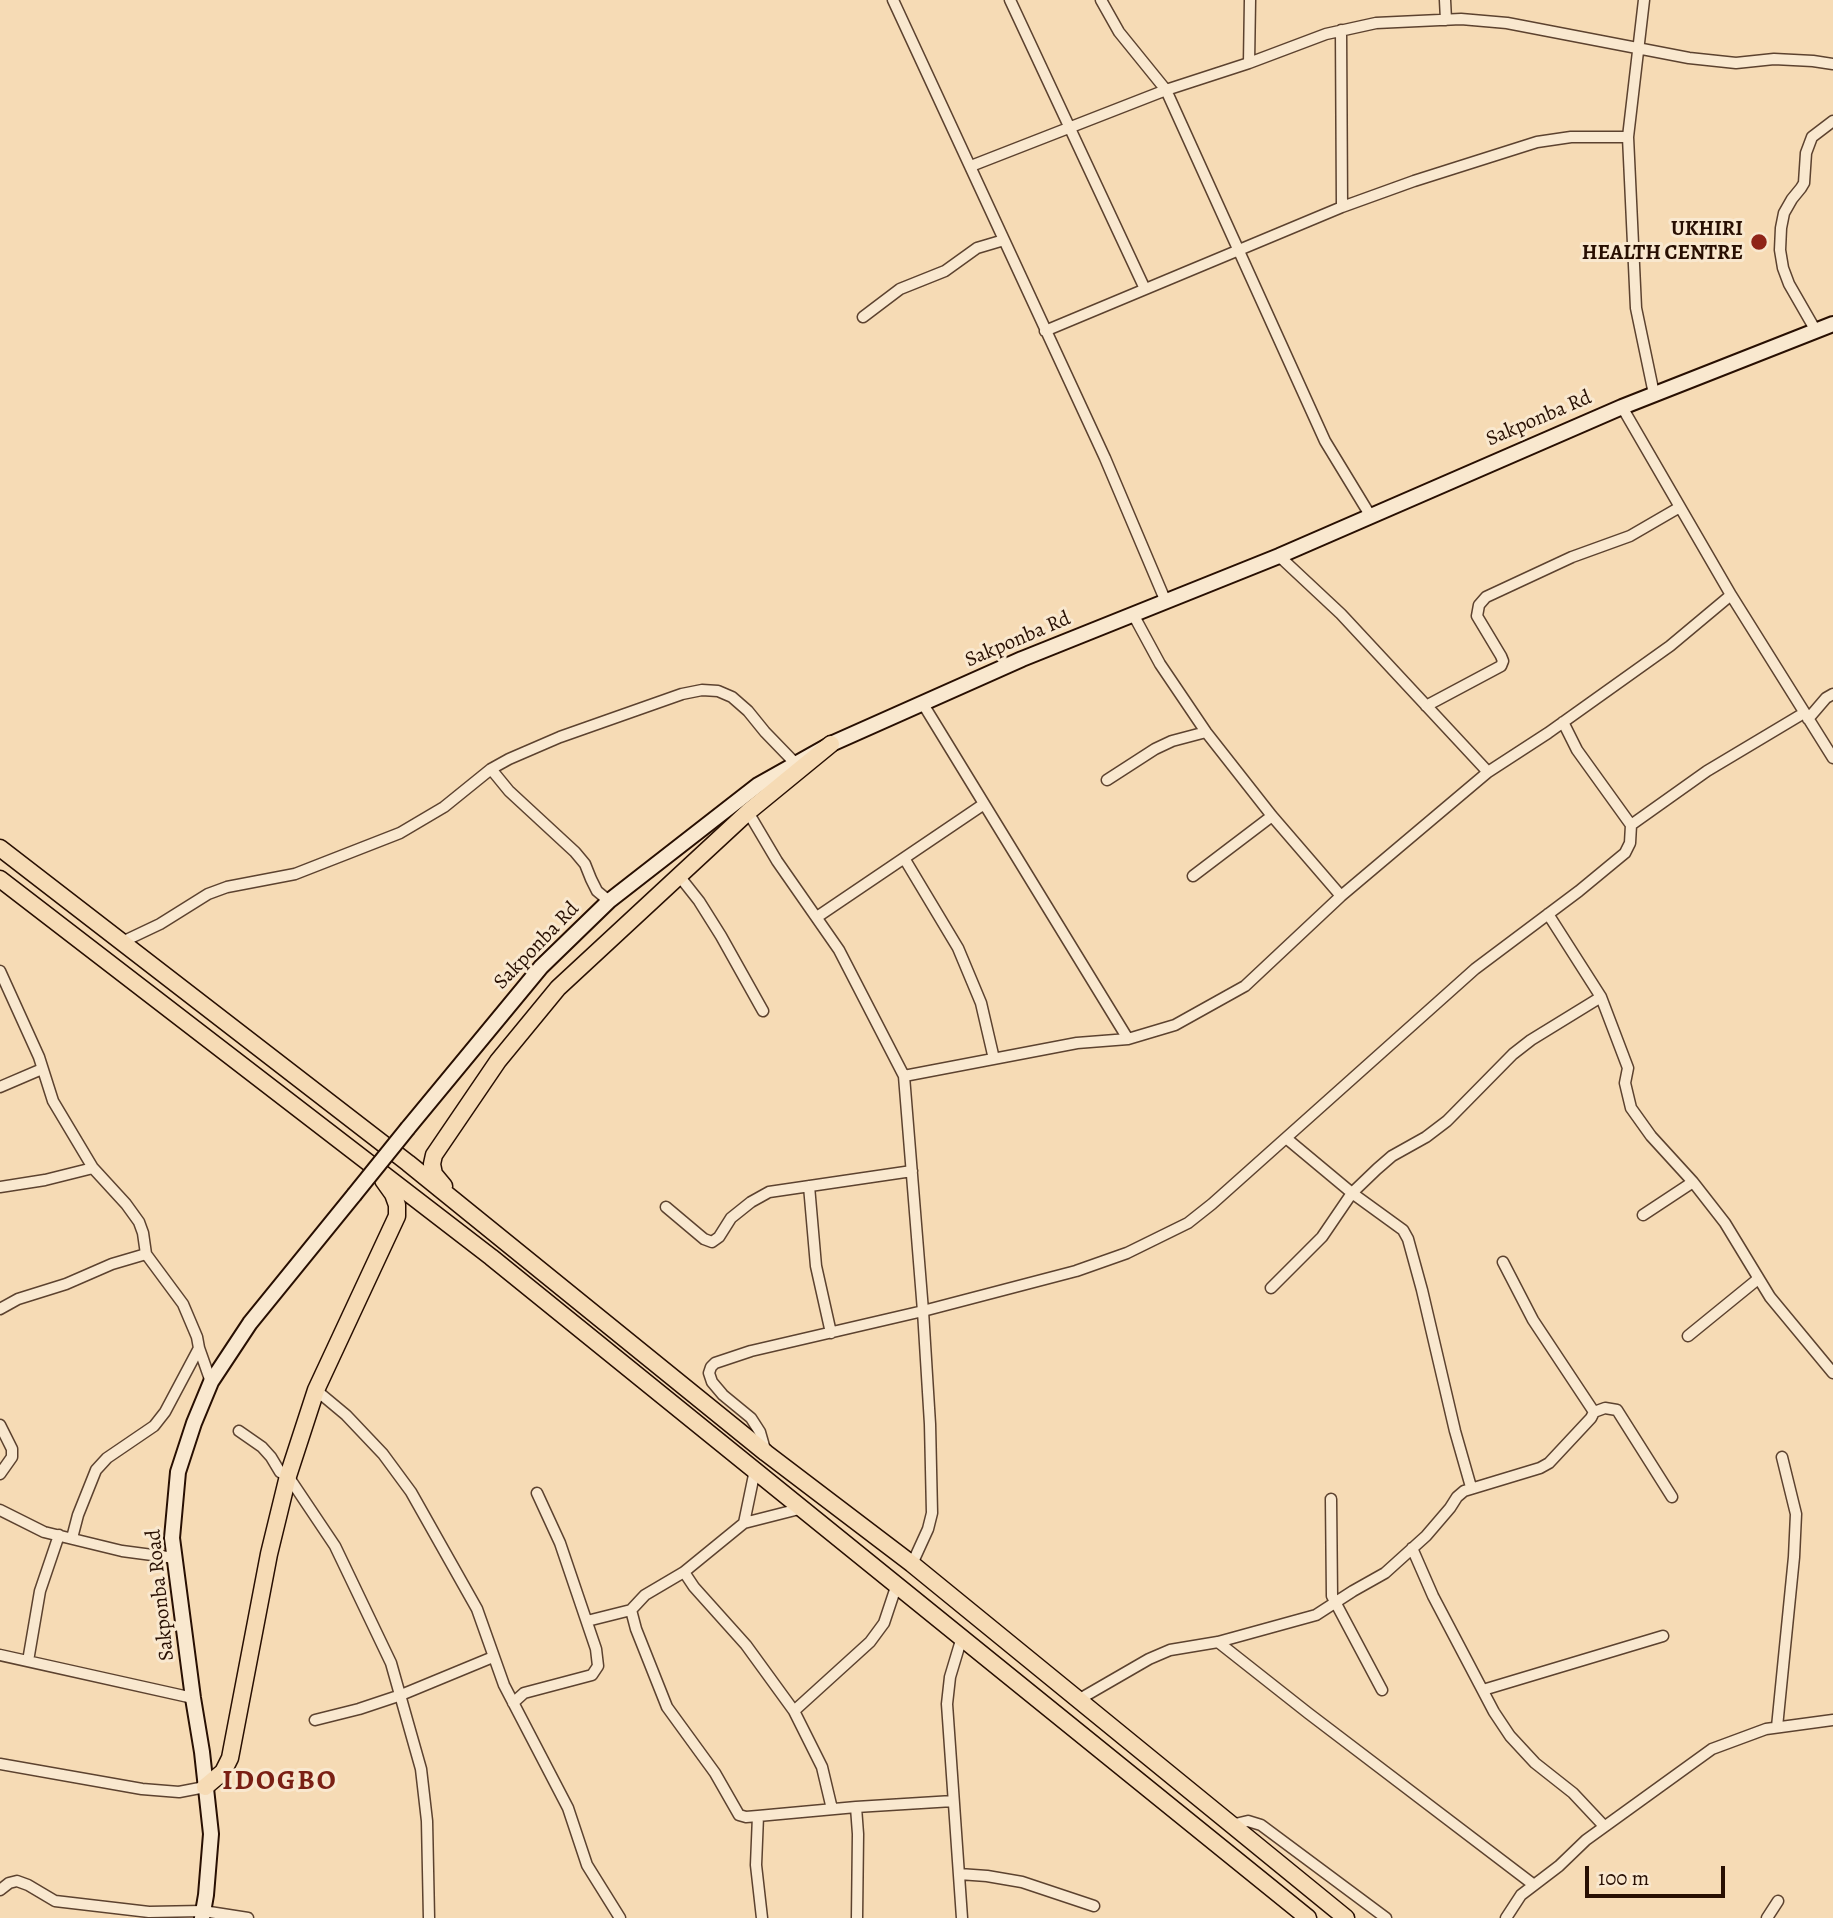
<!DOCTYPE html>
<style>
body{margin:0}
#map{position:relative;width:1833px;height:1918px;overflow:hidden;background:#f6dbb5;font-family:Alegreya,serif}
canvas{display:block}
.scale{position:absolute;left:1585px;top:1866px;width:140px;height:32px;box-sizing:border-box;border:4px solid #280f02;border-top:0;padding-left:9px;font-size:21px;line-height:24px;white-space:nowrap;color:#280f02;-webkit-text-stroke:5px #f9e8cf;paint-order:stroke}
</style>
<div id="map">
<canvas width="1833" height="1918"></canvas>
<div class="scale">100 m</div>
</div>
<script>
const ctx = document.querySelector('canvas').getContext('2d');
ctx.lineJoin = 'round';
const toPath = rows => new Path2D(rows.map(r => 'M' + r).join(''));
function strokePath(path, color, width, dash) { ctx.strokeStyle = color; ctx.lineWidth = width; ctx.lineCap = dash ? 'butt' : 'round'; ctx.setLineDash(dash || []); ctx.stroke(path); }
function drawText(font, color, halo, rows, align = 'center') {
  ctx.font = font + ' Alegreya,serif'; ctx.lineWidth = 6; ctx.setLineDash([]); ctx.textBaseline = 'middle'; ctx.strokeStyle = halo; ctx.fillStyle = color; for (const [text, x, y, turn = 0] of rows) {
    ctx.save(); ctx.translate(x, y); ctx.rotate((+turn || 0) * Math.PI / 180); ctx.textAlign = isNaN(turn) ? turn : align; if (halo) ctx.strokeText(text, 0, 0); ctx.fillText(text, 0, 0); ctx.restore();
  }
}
const minor = toPath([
 [893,0,1105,458,1166,602],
 [1010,0,1145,289],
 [1101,0,1119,32,1166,90,1325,441,1370,515],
 [1445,0,1446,20],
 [1644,0,1628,137,1636,308,1654,394],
 [1341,30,1342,207],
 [1249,63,1250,0],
 [971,166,1166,90,1249,63,1326,34,1376,23,1461,19,1507,23,1689,58,1736,63,1774,59,1813,61,1833,64],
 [863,317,900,289,945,271,977,248,1004,240],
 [1045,331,1342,207,1414,181,1537,142,1571,137,1628,137],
 [1816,331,1789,284,1783,268,1780,250,1781,228,1784,213,1792,199,1801,188,1804,183,1806,153,1812,137,1833,121],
 [1279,556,1341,614,1488,772],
 [1731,595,1833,758],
 [1134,616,1160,664,1206,732,1272,816,1341,896],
 [923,704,1128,1039],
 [1426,706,1501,666,1503,661,1501,656,1477,616,1479,605,1486,597,1572,557,1630,536,1680,507],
 [1808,719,1826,698,1833,694],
 [491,769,509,791,575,852,585,864,591,879,597,891,609,901],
 [1107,780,1155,749,1172,741,1206,732],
 [748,812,777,861,839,950,904,1076,923,1311,930,1424,932,1513,928,1529,912,1564],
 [1631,825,1707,771,1804,713],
 [904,858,958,948,981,1003,994,1059],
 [1193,876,1272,816],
 [680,877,699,901,721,936,763,1011],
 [1548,914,1601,997,1628,1068,1625,1083,1631,1108,1651,1136,1693,1182,1725,1223,1770,1297,1833,1373],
 [817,917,984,804],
 [122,942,160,924,208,894,227,887,295,874,400,833,444,807,491,769,509,759,560,737,682,694,702,690,718,691,732,697,748,711,765,732,796,764],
 [0,971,39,1057,53,1101,93,1168,126,1204,139,1222,143,1233,146,1254,183,1304,197,1337,199,1348,211,1382],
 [904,1076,1077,1043,1128,1039,1175,1025,1245,986,1341,896,1488,772,1548,733,1670,646,1731,595,1622,407],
 [0,1087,42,1069],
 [1286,1138,1352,1193,1403,1230,1408,1239,1422,1290,1455,1431,1471,1487],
 [809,1186,816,1266,831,1333],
 [0,1187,45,1180,93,1168],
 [666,1207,704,1239,712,1242,719,1237,731,1218,751,1202,769,1192,912,1171],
 [1643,1215,1693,1182],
 [1271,1288,1322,1237,1352,1193,1377,1169,1392,1156,1426,1137,1447,1121,1513,1054,1531,1040,1601,997],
 [0,1309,18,1299,66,1284,112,1264,146,1254],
 [1688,1336,1758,1279],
 [316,1390,346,1415,383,1454,411,1492,477,1609,504,1685,568,1808,587,1865,620,1918],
 [1594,1412,1605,1408,1617,1410,1672,1497],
 [0,1425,12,1449,12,1457,0,1474],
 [239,1431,262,1447,271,1457,280,1472,288,1476,335,1546,391,1663,421,1769,427,1821,429,1918],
 [766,1453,760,1432,751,1418,723,1395,712,1382,709,1373,711,1367,715,1363,751,1351,923,1311,1076,1271,1127,1253,1188,1223,1212,1204,1475,969,1579,891,1625,853,1630,843,1631,825,1577,750,1563,722],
 [1331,1499,1332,1596,1382,1690],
 [803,1508,744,1523,684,1572,645,1595,631,1610,636,1629,667,1707,715,1773,739,1815,746,1817,758,1816,856,1807,858,1834,857,1918],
 [0,1510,44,1532,122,1551,175,1558],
 [744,1523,755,1470],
 [72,1538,78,1515,96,1470,107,1458,154,1426,165,1412,199,1348],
 [1412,1548,1433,1596,1494,1712,1510,1736,1535,1763,1573,1793,1604,1826],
 [684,1572,694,1587,746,1645,794,1711,822,1767,832,1809],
 [587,1621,631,1610],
 [1218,1642,1308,1713,1534,1885],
 [0,1655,193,1698],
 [28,1661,40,1591,59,1535],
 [1483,1690,1663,1636],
 [1078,1700,1149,1659,1170,1650,1218,1642,1316,1615,1353,1591,1385,1573,1426,1536,1450,1508,1457,1497,1464,1491,1540,1468,1549,1463,1591,1418,1594,1412,1533,1320,1503,1262],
 [513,1703,524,1693,592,1675,598,1666,596,1649,560,1543,537,1493],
 [794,1711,870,1642,884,1623,897,1584],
 [315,1720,359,1709,401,1695,493,1657],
 [1777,1727,1794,1557,1796,1514,1782,1457],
 [0,1764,142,1789,179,1792,205,1787],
 [856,1807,953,1801],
 [758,1816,756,1865,762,1918],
 [1231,1825,1248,1821,1261,1825,1386,1918],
 [959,1874,987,1876,1022,1882,1094,1906],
 [0,1890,9,1883,17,1881,28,1885,55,1901,149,1912,203,1911,248,1918],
 [962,1918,947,1704,950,1677,962,1637],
 [1506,1918,1521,1895,1559,1866,1586,1840,1712,1749,1766,1729,1833,1720],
 [1767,1918,1778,1901]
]);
const secondary = toPath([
 [408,1128,541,967,609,901,758,785,831,744,1022,659,1279,556,1622,407,1833,324],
 [202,1918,206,1895,211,1834,202,1752,193,1698,172,1538,178,1472,194,1423,211,1382,250,1323,354,1195]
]);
const trunk = toPath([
 [0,848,408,1163,766,1453,912,1564,1346,1918],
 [0,879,491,1257,1308,1918],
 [444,1186,434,1174,432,1164,434,1155,498,1061,558,988,748,812,831,744],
 [205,1787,223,1772,230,1758,269,1554,288,1476,316,1390,397,1216,397,1205,393,1194,383,1180]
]);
strokePath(minor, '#5c422f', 13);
strokePath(secondary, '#280f02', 18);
strokePath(trunk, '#280f02', 19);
strokePath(minor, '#f9e8cf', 10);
strokePath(secondary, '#f9e8cf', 14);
strokePath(trunk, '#f6dbb5', 16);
const secondaryBridge = toPath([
 [354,1195,408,1128]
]);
strokePath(secondaryBridge, '#280f02', 18, []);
strokePath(secondaryBridge, '#f9e8cf', 14);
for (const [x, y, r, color] of [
 [1759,242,9,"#8f2418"]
]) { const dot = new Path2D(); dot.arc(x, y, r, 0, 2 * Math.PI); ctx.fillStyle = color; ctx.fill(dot); strokePath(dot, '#f9e8cf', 2.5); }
drawText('bold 21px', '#280f02', '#f9e8cf', [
 ["UKHIRI",1743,230],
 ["HEALTH CENTRE",1743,254]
], 'right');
drawText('21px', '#280f02', '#f9e8cf', [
 ["Sakponba Rd",1539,419,-23],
 ["Sakponba Rd",1018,640,-23],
 ["Sakponba Rd",537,946,-46],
 ["Sakponba Road",161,1595,-96]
]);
ctx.letterSpacing = '2px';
drawText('bold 28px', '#7a1f14', '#f9e8cf', [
 ["IDOGBO",280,1782]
]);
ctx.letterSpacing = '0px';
</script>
